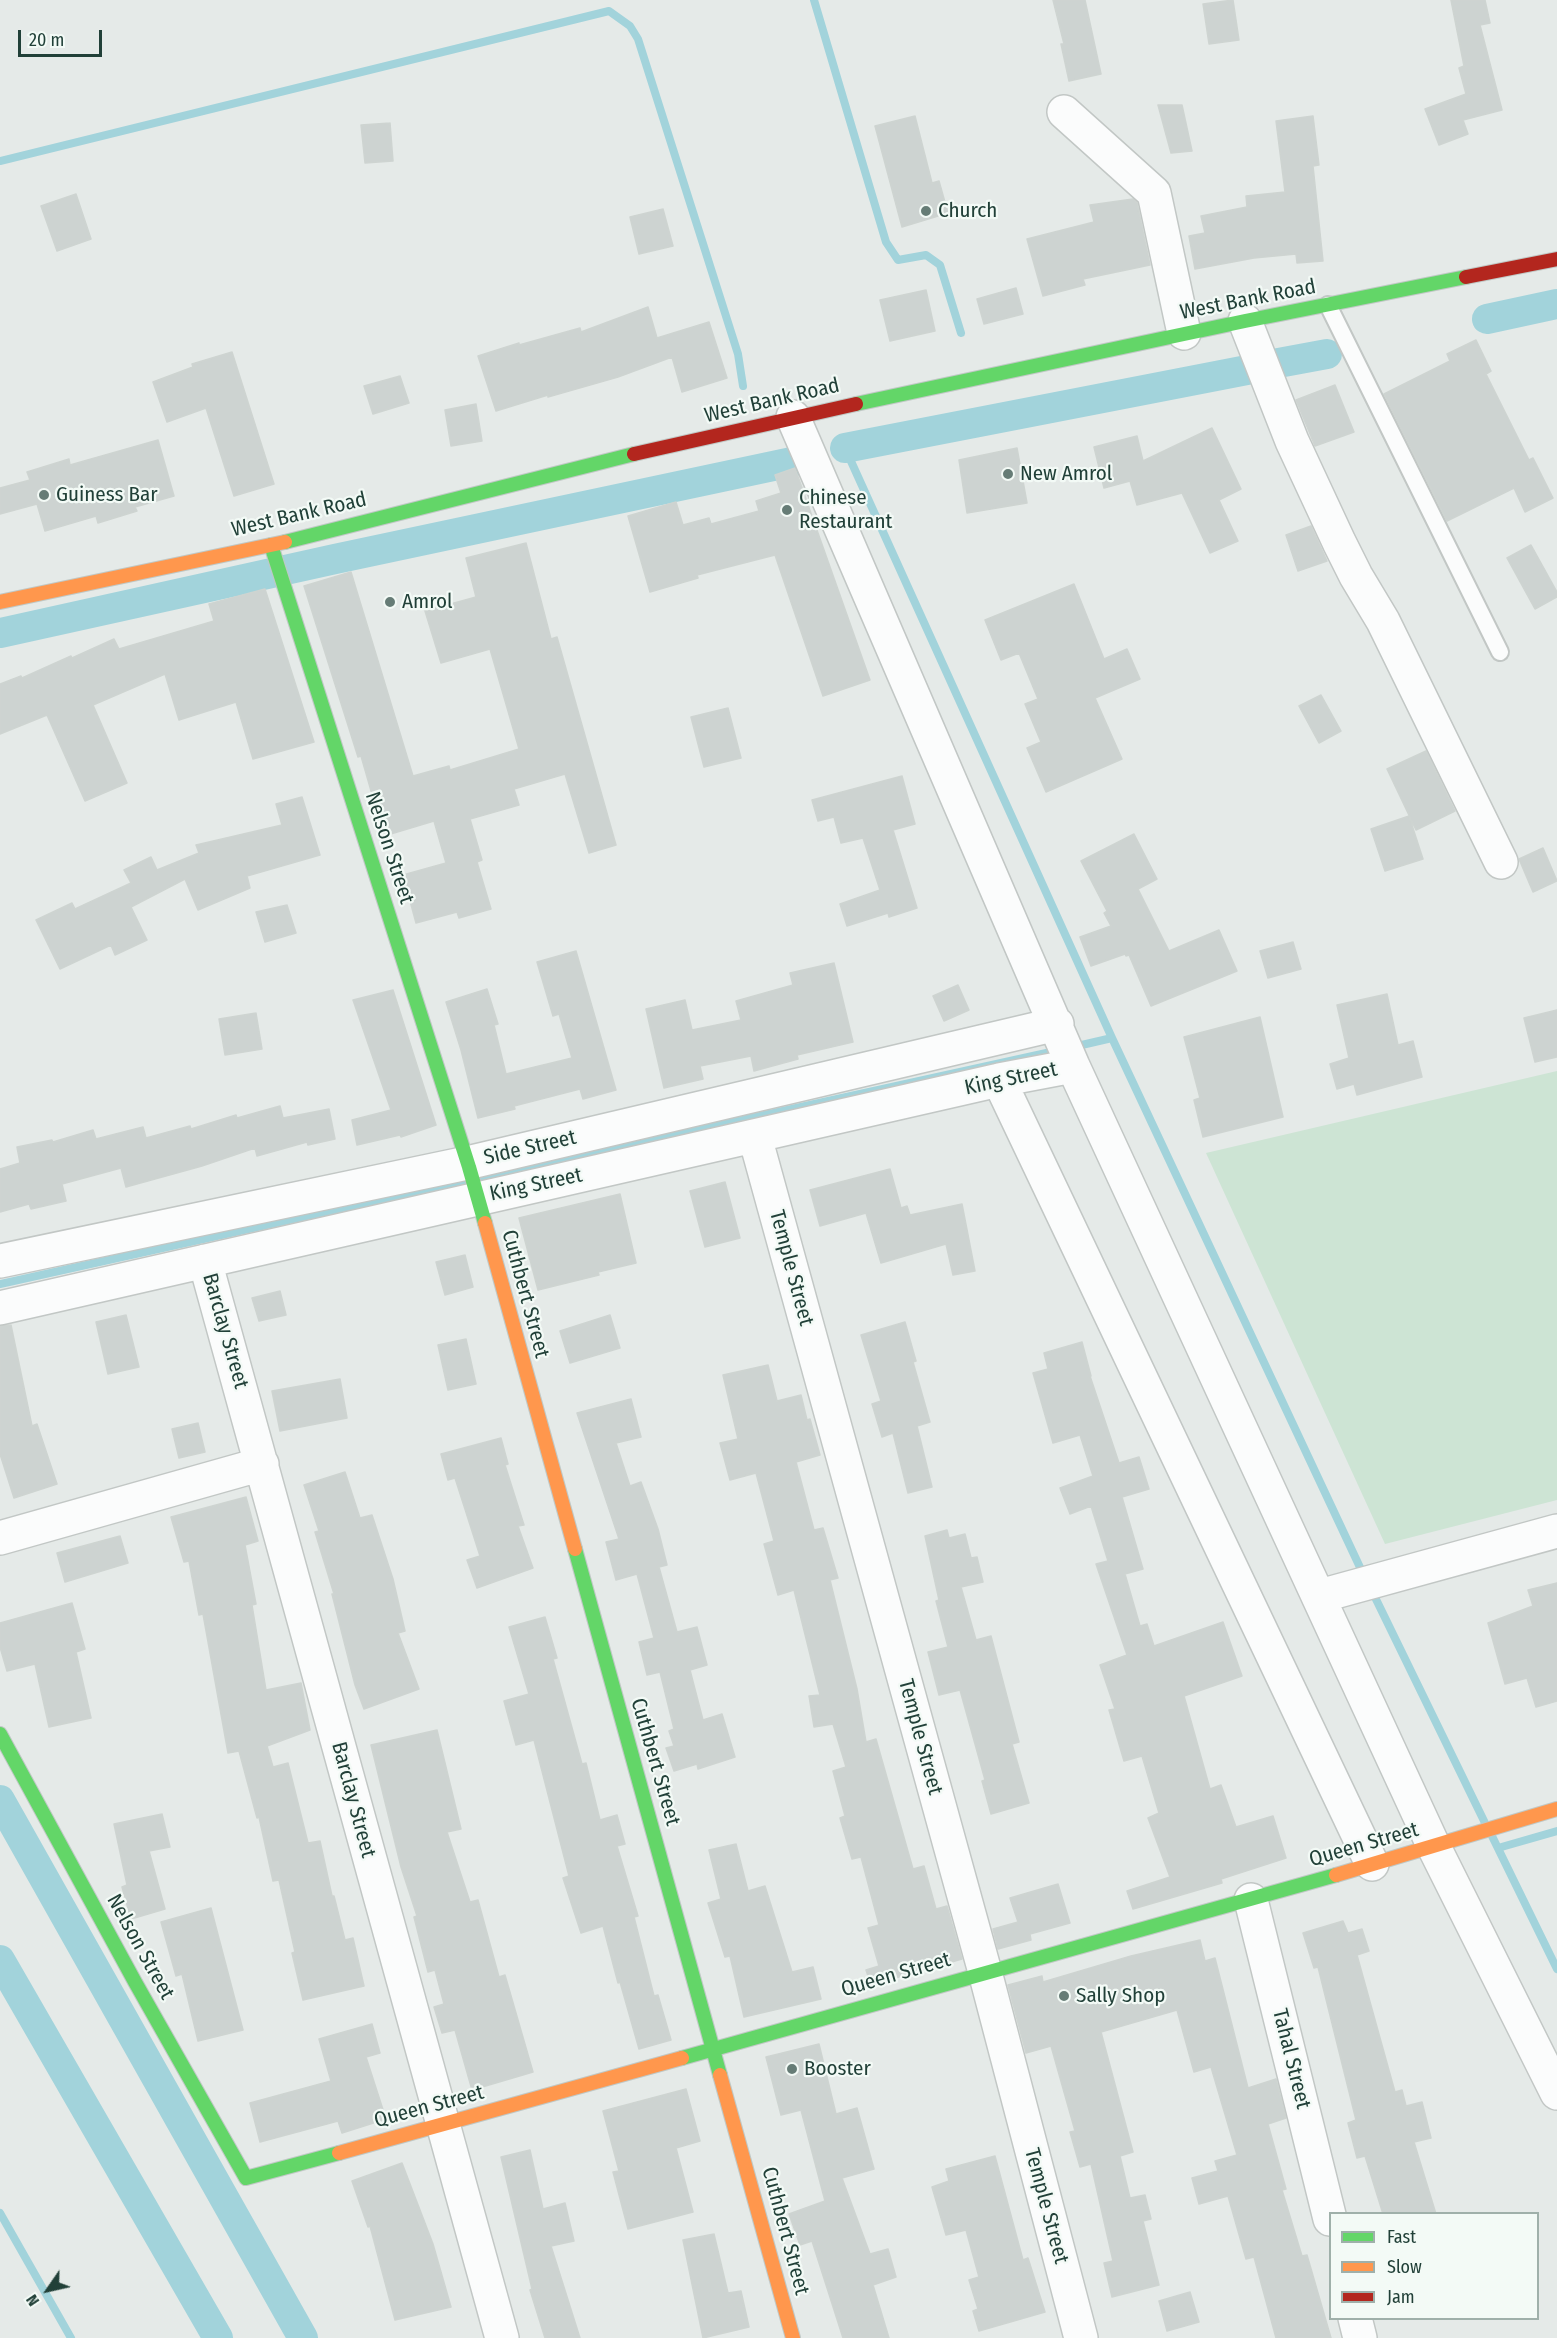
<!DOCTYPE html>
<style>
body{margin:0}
#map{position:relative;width:1557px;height:2338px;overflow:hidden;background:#e5eae8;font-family:"Fira Sans Condensed",sans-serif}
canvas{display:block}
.legend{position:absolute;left:1329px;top:2212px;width:210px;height:108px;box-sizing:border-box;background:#f3faf6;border:2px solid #9fb0aa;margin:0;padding:8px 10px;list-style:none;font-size:18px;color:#214038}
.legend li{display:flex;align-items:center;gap:12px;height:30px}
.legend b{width:30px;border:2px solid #9fb0aa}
.north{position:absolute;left:18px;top:2260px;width:60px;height:60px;-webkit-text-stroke:4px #f3faf6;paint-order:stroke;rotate:236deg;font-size:16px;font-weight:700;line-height:24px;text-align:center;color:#214038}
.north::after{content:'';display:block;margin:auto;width:21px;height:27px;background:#214038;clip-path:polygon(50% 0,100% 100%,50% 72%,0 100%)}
.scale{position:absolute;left:18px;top:30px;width:84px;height:27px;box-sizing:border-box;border:3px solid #214038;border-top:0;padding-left:8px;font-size:18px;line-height:21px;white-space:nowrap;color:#214038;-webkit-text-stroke:4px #f3faf6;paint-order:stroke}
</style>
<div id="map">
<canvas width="1557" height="2338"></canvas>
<ul class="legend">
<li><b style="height:8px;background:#63d668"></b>Fast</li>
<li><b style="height:8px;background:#ff974d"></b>Slow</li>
<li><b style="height:8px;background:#b3261e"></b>Jam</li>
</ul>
<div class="north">N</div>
<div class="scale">20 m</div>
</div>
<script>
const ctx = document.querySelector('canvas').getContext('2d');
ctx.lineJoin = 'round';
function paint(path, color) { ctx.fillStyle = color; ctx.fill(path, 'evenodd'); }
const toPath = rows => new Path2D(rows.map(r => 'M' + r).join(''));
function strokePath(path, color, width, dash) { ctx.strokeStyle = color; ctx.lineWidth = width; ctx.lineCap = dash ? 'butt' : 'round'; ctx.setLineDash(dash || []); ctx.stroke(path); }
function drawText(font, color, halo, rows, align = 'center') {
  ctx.font = font + ' "Fira Sans Condensed",sans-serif'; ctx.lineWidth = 4.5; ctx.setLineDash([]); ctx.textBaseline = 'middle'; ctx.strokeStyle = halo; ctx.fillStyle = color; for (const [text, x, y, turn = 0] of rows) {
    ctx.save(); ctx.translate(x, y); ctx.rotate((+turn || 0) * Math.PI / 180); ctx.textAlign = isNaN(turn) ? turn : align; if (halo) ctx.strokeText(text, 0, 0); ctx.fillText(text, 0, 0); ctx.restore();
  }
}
paint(toPath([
 [1557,1071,1557,1500,1385,1544,1206,1153]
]), '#cde4d4');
strokePath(toPath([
 [814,0,886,242,898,260,926,255,940,265,961,333],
 [0,161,609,11,630,26,638,39,738,354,743,386],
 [845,448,1112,1038,1365,1578],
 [1073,1047,1112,1038],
 [478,1178,1060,1050],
 [0,1284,465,1181],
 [1371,1589,1485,1823],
 [1491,1834,1557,1969],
 [1498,1848,1557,1831],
 [0,2213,71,2338]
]), '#a2d3db', 8);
strokePath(toPath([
 [1487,319,1557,304],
 [1273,364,1327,354],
 [845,448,1247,370],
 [0,633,335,559,792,462],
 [0,1800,303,2338],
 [0,1960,218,2338]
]), '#a2d3db', 30);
const building = toPath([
 [1053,0,1085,0,1101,74,1069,81,1061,44,1064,44,1053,0],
 [1233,0,1239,40,1209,44,1203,4,1233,0],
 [1451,0,1485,0,1490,23,1480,25,1502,110,1463,120,1468,134,1439,145,1425,109,1466,94,1459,68,1464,66,1451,0],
 [1158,105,1182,105,1192,151,1171,153,1158,105],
 [915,116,932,183,939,181,948,213,902,227,875,126,915,116],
 [1313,116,1319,165,1313,166,1323,261,1297,263,1296,254,1254,258,1195,269,1189,236,1205,233,1201,216,1247,207,1246,196,1285,192,1276,121,1313,116],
 [390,123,393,161,365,163,361,125,390,123],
 [76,194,91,239,57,251,41,206,76,194],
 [1133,199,1137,203,1150,265,1083,279,1085,285,1043,296,1027,239,1094,222,1090,205,1133,199],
 [663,209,673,246,639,254,630,217,663,209],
 [1016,288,1023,314,984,324,977,299,1016,288],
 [926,290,935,331,890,341,880,300,926,290],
 [648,307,657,338,709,322,727,378,682,392,672,357,618,377,548,397,548,395,496,411,478,356,519,343,519,345,580,328,581,332,648,307],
 [1476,340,1491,371,1486,374,1529,460,1533,458,1553,498,1525,512,1514,488,1447,521,1384,394,1450,361,1447,354,1476,340],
 [232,352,274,484,234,496,206,408,167,422,153,382,193,367,192,364,232,352],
 [400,376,409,403,373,414,364,386,400,376],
 [1335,385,1354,432,1315,446,1296,400,1335,385],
 [476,404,482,441,451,446,445,410,476,404],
 [1212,428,1241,489,1219,500,1238,541,1210,553,1182,493,1137,505,1130,481,1104,488,1094,447,1137,436,1143,461,1212,428],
 [158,440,174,496,135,507,137,511,98,523,96,516,45,531,37,504,0,514,0,488,30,480,27,472,69,459,70,465,158,440],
 [1017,448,1027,503,967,513,959,460,1017,448],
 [795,468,870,680,823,696,775,555,697,575,698,578,650,592,628,516,676,502,683,525,709,518,711,524,759,511,756,501,781,493,775,475,795,468],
 [1311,526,1327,561,1298,571,1286,535,1311,526],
 [526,543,551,639,557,637,616,845,589,853,565,774,514,789,519,805,470,819,482,860,477,862,491,909,459,918,457,912,416,923,403,875,446,863,434,821,384,836,361,756,358,757,304,586,351,572,413,776,449,766,450,770,519,749,490,649,441,663,425,611,476,597,466,558,526,543],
 [1531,545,1557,592,1557,597,1535,609,1507,558,1531,545],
 [1074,584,1104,659,1127,649,1140,679,1095,698,1122,759,1046,792,1027,748,1041,742,1025,704,1038,699,1019,653,1001,660,985,620,1074,584],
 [265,589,314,742,253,759,236,702,179,720,165,674,93,705,127,783,85,801,47,715,0,734,0,684,21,676,22,678,71,656,72,658,114,639,119,649,214,621,209,604,265,589],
 [1321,695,1341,731,1319,743,1299,706,1321,695],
 [728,708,741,758,704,767,691,717,728,708],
 [1426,751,1455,811,1416,830,1387,769,1426,751],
 [902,776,915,824,893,830,917,908,889,917,888,913,847,926,840,904,880,890,863,838,841,843,834,817,818,821,812,800,902,776],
 [302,797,320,855,247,876,250,888,198,910,185,879,131,907,147,940,115,955,111,945,60,969,36,920,72,903,75,909,131,883,124,870,151,857,157,870,199,853,196,845,282,825,276,804,302,797],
 [1409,816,1423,859,1385,871,1371,829,1409,816],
 [1134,834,1157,879,1138,889,1169,951,1219,930,1237,971,1151,1006,1129,955,1126,956,1125,954,1091,966,1080,937,1111,926,1104,913,1107,911,1081,861,1134,834],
 [1543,848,1557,881,1533,892,1519,859,1543,848],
 [287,905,296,933,265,942,256,912,287,905],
 [1293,942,1301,969,1268,978,1260,951,1293,942],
 [576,951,616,1090,583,1099,580,1089,514,1106,515,1109,478,1118,461,1050,446,1002,487,989,498,1024,494,1025,506,1074,572,1058,559,1014,553,1016,537,962,576,951],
 [834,963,853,1042,797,1055,798,1059,754,1071,751,1056,700,1066,703,1079,664,1088,646,1009,685,1000,692,1030,741,1020,736,1001,793,985,790,973,834,963],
 [958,985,969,1010,944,1021,933,996,958,985],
 [393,990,436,1125,401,1137,400,1135,357,1145,352,1120,391,1110,353,1000,393,990],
 [1387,994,1398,1045,1413,1041,1422,1077,1357,1095,1354,1084,1337,1089,1330,1064,1349,1058,1337,1005,1387,994],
 [1557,1010,1557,1057,1535,1062,1524,1018,1557,1010],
 [256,1013,262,1049,225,1055,219,1019,256,1013],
 [1260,1017,1283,1117,1203,1137,1194,1100,1200,1098,1184,1037,1260,1017],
 [280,1106,283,1118,329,1109,335,1139,308,1145,307,1142,257,1156,255,1148,202,1166,126,1187,121,1168,62,1184,66,1201,31,1209,29,1204,0,1212,0,1169,20,1163,17,1147,52,1140,53,1142,93,1130,96,1139,143,1127,146,1138,190,1126,191,1129,236,1115,237,1118,280,1106],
 [890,1169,901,1208,907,1206,910,1215,962,1204,975,1271,953,1275,946,1244,881,1263,866,1213,820,1226,810,1190,890,1169],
 [725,1182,740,1238,705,1247,690,1191,725,1182],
 [620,1194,636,1263,598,1272,599,1275,538,1290,519,1218,620,1194],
 [465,1255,473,1287,445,1295,436,1262,465,1255],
 [280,1291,286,1315,259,1321,252,1298,280,1291],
 [126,1315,139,1367,108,1374,96,1322,126,1315],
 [610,1315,620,1348,570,1363,560,1331,610,1315],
 [905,1322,916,1361,913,1362,930,1422,917,1426,932,1487,908,1493,893,1433,882,1437,872,1404,881,1401,861,1335,905,1322],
 [11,1325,32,1426,37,1424,57,1484,14,1498,0,1454,0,1326,11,1325],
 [466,1339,476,1384,448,1390,438,1345,466,1339],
 [1082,1342,1091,1376,1090,1376,1119,1463,1139,1457,1149,1489,1122,1497,1143,1569,1125,1574,1140,1626,1147,1624,1154,1646,1223,1622,1242,1676,1184,1696,1210,1789,1221,1785,1236,1827,1273,1816,1286,1858,1221,1879,1222,1883,1133,1909,1127,1891,1170,1877,1148,1818,1159,1813,1142,1756,1124,1761,1109,1710,1115,1709,1100,1665,1127,1655,1096,1564,1108,1561,1091,1506,1070,1514,1060,1488,1093,1476,1080,1435,1053,1443,1033,1373,1048,1369,1044,1353,1082,1342],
 [768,1365,777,1401,801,1395,807,1420,810,1419,820,1455,796,1462,814,1530,823,1528,838,1578,830,1580,857,1689,866,1742,876,1739,913,1869,924,1866,936,1909,947,1906,962,1959,871,1985,866,1970,879,1966,868,1928,879,1925,861,1857,852,1859,840,1818,845,1816,833,1771,846,1767,833,1724,814,1727,809,1696,820,1695,794,1590,778,1595,764,1544,774,1541,756,1473,730,1480,720,1443,738,1439,723,1375,768,1365],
 [340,1379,347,1418,280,1431,272,1391,340,1379],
 [631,1399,641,1437,616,1443,630,1486,641,1482,658,1529,667,1565,659,1567,677,1632,697,1627,707,1665,690,1670,703,1720,722,1714,735,1757,698,1769,697,1764,674,1771,666,1748,674,1746,669,1731,674,1729,660,1672,647,1675,639,1642,654,1638,637,1574,616,1580,606,1542,619,1539,577,1413,631,1399],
 [198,1423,205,1452,179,1458,172,1429,198,1423],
 [501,1438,508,1464,505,1465,524,1525,518,1526,533,1568,477,1588,467,1560,480,1556,455,1478,448,1480,441,1454,501,1438],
 [345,1472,360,1518,372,1515,393,1579,405,1631,398,1633,419,1689,364,1709,355,1685,332,1594,334,1594,315,1532,319,1531,304,1485,345,1472],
 [246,1497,258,1541,245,1545,256,1604,252,1605,266,1690,301,1683,310,1730,267,1746,273,1767,288,1763,308,1843,320,1841,332,1896,334,1896,345,1940,353,1938,364,1986,303,2000,292,1953,295,1952,279,1880,273,1881,259,1817,257,1818,239,1751,228,1753,203,1614,199,1615,189,1561,184,1562,171,1517,246,1497],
 [947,1530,949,1538,965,1534,971,1558,977,1557,983,1582,961,1587,976,1640,991,1636,1019,1742,1012,1744,1029,1803,991,1814,982,1781,985,1780,960,1690,939,1695,928,1652,948,1647,936,1601,939,1600,925,1536,947,1530],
 [120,1536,128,1563,65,1582,57,1553,120,1536],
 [1557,1583,1557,1701,1536,1707,1527,1678,1505,1684,1488,1623,1533,1606,1528,1590,1557,1583],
 [72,1603,85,1649,76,1652,91,1718,49,1727,35,1664,7,1671,0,1647,0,1623,72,1603],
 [545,1617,557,1658,553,1659,582,1764,586,1763,600,1820,617,1815,625,1844,617,1846,638,1916,634,1917,654,1996,658,1995,671,2040,639,2049,620,1982,618,1983,603,1926,581,1933,563,1878,569,1876,534,1740,516,1745,504,1701,529,1694,509,1627,545,1617],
 [437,1730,461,1829,447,1832,470,1902,478,1900,499,1977,505,1975,533,2072,472,2090,455,2030,442,2033,434,2007,444,2004,435,1970,428,1972,414,1917,417,1916,401,1867,371,1745,437,1730],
 [162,1814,170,1847,149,1851,165,1909,131,1919,122,1887,127,1885,114,1824,162,1814],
 [736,1844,748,1891,765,1886,792,1972,813,1967,821,1999,744,2017,730,1956,725,1957,708,1903,721,1899,709,1850,736,1844],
 [1058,1884,1070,1923,1030,1934,1031,1940,998,1949,993,1929,1018,1922,1010,1898,1058,1884],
 [211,1908,243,2030,198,2041,182,1974,176,1976,161,1922,211,1908],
 [1343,1921,1348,1933,1362,1929,1369,1951,1357,1955,1395,2092,1402,2090,1406,2106,1422,2102,1431,2138,1414,2142,1436,2214,1383,2214,1365,2156,1357,2158,1348,2123,1356,2120,1318,1967,1314,1968,1303,1933,1343,1921],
 [1200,1940,1205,1961,1215,1958,1248,2088,1276,2079,1286,2118,1268,2124,1286,2189,1282,2190,1302,2256,1307,2255,1331,2338,1276,2338,1254,2257,1246,2259,1228,2196,1199,2204,1192,2178,1218,2171,1215,2161,1237,2155,1211,2067,1194,2072,1177,2010,1101,2032,1133,2152,1120,2156,1130,2198,1145,2195,1151,2219,1143,2221,1159,2285,1112,2297,1104,2263,1113,2261,1091,2164,1080,2167,1070,2132,1075,2131,1051,2046,1026,2053,1008,1985,1042,1976,1043,1982,1131,1956,1200,1940],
 [372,2024,380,2053,366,2057,386,2119,342,2133,338,2121,260,2142,250,2103,331,2081,319,2039,372,2024],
 [819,2044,836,2114,857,2108,874,2169,842,2178,870,2254,888,2249,896,2277,873,2285,889,2338,843,2338,812,2241,800,2245,789,2214,825,2201,801,2110,781,2115,766,2057,819,2044],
 [686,2089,700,2141,676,2148,693,2212,628,2229,613,2172,619,2171,603,2111,686,2089],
 [530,2150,543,2209,565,2203,574,2241,551,2246,580,2338,545,2338,530,2290,532,2289,501,2157,530,2150],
 [995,2156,1023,2260,1028,2258,1045,2312,979,2331,973,2311,978,2309,969,2280,979,2277,966,2230,946,2235,932,2187,949,2181,946,2169,995,2156],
 [402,2163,433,2244,451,2307,395,2320,370,2226,368,2227,352,2181,402,2163],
 [714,2234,728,2293,741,2291,749,2327,703,2338,683,2240,714,2234],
 [1190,2292,1199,2322,1167,2331,1159,2301,1190,2292]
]);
paint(building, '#cdd3d1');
strokePath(building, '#ced4d1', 1.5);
const lane = toPath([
 [1328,305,1500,652]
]);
const street = toPath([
 [1064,112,1154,193,1184,333],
 [1245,321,1292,441,1339,542,1356,576,1383,621,1501,862],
 [793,417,1073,1066,1434,1847,1557,2093],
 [999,1080,1372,1864],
 [755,1137,985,1972,1081,2338],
 [0,1261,467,1163,1057,1024],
 [205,1261,502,2338],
 [0,1308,999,1080,1073,1066],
 [0,1538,262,1464],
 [1320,1596,1557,1531],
 [1251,1900,1330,2219],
 [1355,2318,1360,2338]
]);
const fast = toPath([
 [856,404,1245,321,1466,277],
 [285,542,634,454],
 [271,545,469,1167,485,1223],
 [575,1549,720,2075],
 [0,1734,135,1982,246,2178,339,2153],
 [682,2058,1336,1875]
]);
const slow = toPath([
 [0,602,285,542],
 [485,1223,575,1549],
 [1336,1875,1557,1809],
 [720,2075,793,2338],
 [339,2153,682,2058]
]);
const jam = toPath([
 [1466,277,1557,259],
 [634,454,856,404]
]);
strokePath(lane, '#c2c7c5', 20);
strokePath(street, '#c2c7c5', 36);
strokePath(fast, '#c0c8c5', 16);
strokePath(slow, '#c0c8c5', 16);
strokePath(jam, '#c0c8c5', 16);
strokePath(lane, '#fbfcfc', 16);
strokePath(street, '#fbfcfc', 33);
strokePath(fast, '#63d668', 14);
strokePath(slow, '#ff974d', 14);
strokePath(jam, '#b3261e', 14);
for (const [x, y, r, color] of [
 [926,211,6,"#667c76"],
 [1008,474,6,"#667c76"],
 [44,495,6,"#667c76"],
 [787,510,6,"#667c76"],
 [390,602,6,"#667c76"],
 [1064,1996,6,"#667c76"],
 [792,2069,6,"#667c76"]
]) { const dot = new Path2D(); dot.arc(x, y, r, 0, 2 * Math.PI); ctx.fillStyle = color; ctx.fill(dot); strokePath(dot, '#f3faf6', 2); }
drawText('21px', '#214038', '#f3faf6', [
 ["Church",938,211],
 ["New Amrol",1020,474],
 ["Guiness Bar",56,495],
 ["Chinese",799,498],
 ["Restaurant",799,522],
 ["Amrol",402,602],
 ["Sally Shop",1076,1996],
 ["Booster",804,2069]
], 'left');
drawText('21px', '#214038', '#f3faf6', [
 ["West Bank Road",1248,300,-11],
 ["West Bank Road",772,401,-13],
 ["West Bank Road",299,515,-13],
 ["Nelson Street",389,848,72],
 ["King Street",1011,1079,-12],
 ["Side Street",530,1148,-13],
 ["King Street",536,1185,-12],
 ["Temple Street",791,1268,75],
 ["Cuthbert Street",525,1294,75],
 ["Barclay Street",225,1331,74],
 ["Temple Street",920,1737,75],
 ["Cuthbert Street",655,1762,74],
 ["Barclay Street",353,1800,75],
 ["Queen Street",1364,1845,-16],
 ["Nelson Street",140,1947,61],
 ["Queen Street",896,1975,-16],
 ["Tahal Street",1291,2059,76],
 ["Queen Street",429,2107,-15],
 ["Temple Street",1046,2206,75],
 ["Cuthbert Street",785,2231,75]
]);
</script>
